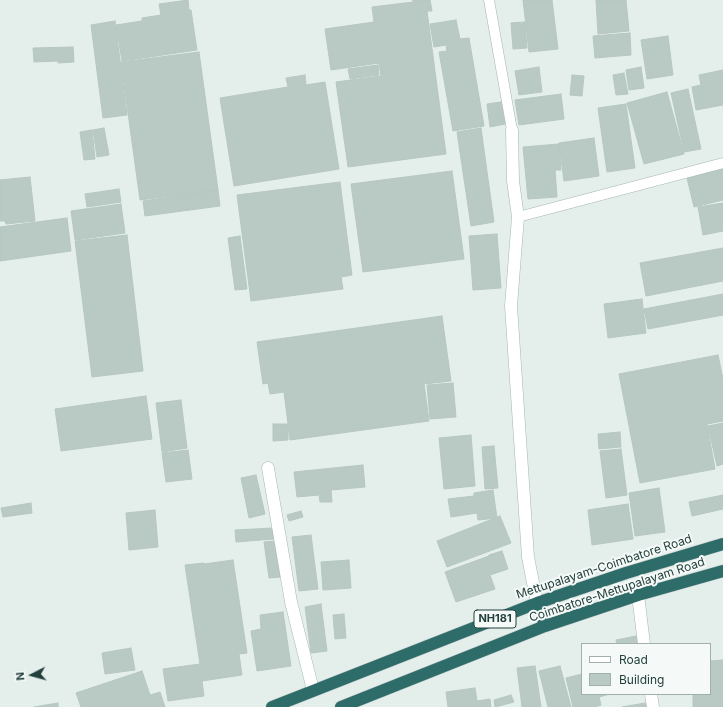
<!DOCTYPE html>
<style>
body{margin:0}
#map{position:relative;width:723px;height:707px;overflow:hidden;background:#e4eeeb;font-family:Inter,sans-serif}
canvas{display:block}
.legend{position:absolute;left:581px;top:643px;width:130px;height:52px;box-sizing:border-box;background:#f5faf8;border:1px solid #a1b0ad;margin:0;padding:5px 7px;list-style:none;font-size:12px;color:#23403d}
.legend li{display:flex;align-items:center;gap:8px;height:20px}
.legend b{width:20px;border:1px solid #a1b0ad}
.north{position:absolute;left:12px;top:655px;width:40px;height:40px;-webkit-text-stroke:3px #f5faf8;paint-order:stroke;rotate:264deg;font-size:11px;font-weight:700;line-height:16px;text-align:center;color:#23403d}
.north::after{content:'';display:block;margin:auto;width:14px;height:18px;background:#23403d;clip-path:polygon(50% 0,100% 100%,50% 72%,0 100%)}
</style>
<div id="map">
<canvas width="723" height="707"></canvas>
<ul class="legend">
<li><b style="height:5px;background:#fff"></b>Road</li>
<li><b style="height:11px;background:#b9c9c4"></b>Building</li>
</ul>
<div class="north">N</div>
</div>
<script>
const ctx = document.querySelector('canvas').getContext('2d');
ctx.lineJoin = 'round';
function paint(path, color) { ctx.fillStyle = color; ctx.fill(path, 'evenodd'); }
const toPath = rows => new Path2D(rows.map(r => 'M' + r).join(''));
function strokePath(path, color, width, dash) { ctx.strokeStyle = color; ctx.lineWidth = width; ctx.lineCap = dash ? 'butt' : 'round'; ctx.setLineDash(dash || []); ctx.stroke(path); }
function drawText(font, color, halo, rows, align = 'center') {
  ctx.font = font + ' Inter,sans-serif'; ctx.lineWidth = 4; ctx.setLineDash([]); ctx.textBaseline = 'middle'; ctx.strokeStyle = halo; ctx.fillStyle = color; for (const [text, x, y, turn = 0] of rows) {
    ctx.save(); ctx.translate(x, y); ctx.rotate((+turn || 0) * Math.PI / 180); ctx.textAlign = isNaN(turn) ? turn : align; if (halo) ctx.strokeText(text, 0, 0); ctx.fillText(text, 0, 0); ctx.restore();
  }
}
const building = toPath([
 [188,0,189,10,191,10,197,50,122,61,116,25,142,21,142,18,161,15,159,4,188,0],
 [413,0,430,0,432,11,427,11,446,154,348,167,336,82,381,76,379,63,331,70,325,29,374,22,372,7,413,2,413,0],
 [523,0,552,0,558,49,529,52,523,0],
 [596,0,626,0,629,31,598,34,596,0],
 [456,20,460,39,469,38,484,126,453,131,439,52,447,51,446,45,434,47,430,24,456,20],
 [115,21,127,115,103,118,91,25,115,21],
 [525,22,527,48,513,49,511,23,525,22],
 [630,33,631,55,595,58,593,36,630,33],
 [668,36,673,75,647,79,641,40,668,36],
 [73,47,74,62,58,63,58,61,34,62,33,48,73,47],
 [199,52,218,190,140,200,121,62,199,52],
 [378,65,379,75,350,79,348,69,378,65],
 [539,67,542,92,519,95,515,71,539,67],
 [641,67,644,88,629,90,626,70,641,67],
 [723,70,723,105,696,110,692,87,701,85,699,75,723,70],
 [624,73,628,94,616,95,613,75,624,73],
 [305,75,306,85,325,82,339,169,234,186,220,98,288,87,286,78,305,75],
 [572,75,584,76,582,96,570,95,572,75],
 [688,89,701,149,684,152,671,93,688,89],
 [667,92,684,154,644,164,627,103,667,92],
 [561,94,564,119,519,125,515,100,561,94],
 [501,102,505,124,490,127,487,104,501,102],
 [626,104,635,168,607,172,598,108,626,104],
 [104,128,109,155,97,157,93,130,104,128],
 [481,128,494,222,471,226,457,132,481,128],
 [92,130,95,159,84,160,80,132,92,130],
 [594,138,599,176,564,181,559,143,594,138],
 [559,144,561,170,555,170,557,197,528,199,523,147,559,144],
 [723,169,723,200,694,207,687,178,723,169],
 [452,171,464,259,363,272,351,184,452,171],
 [30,177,35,221,6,224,5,221,0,221,0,180,30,177],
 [340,182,352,275,341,277,343,289,251,301,237,195,340,182],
 [119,189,121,202,87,207,85,194,119,189],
 [218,190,220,206,145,216,143,201,218,190],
 [723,203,723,231,703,235,698,207,723,203],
 [121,204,125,233,75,240,71,211,121,204],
 [67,218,71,251,0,261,0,227,67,218],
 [497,234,501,288,473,290,469,236,497,234],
 [127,235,143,371,92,377,75,241,127,235],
 [240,236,247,289,235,290,228,238,240,236],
 [723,248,723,281,646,296,640,263,723,248],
 [723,294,723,315,648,329,644,309,723,294],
 [642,299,646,333,608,338,604,304,642,299],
 [442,316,451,381,424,384,429,421,290,440,284,392,270,394,268,383,263,384,257,342,442,316],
 [718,355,723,379,723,421,707,424,715,469,640,483,619,374,718,355],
 [453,383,456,417,430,419,427,385,453,383],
 [146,396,152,439,61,451,55,409,146,396],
 [181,400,187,448,162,452,156,403,181,400],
 [723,423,723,464,717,466,708,426,723,423],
 [273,424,288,424,288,440,273,441,273,424],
 [620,432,621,447,599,449,598,434,620,432],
 [471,435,475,486,444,489,439,438,471,435],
 [494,446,498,488,485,489,482,447,494,446],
 [621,449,627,495,606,498,600,451,621,449],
 [188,450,192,479,166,482,162,453,188,450],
 [363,465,365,487,331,490,332,502,320,502,319,495,297,497,294,472,363,465],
 [256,475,265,514,249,518,241,478,256,475],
 [659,488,665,532,635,536,629,493,659,488],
 [493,490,497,518,478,520,477,513,451,517,448,499,474,496,474,493,493,490],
 [723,495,723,509,692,516,689,502,723,495],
 [31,503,32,513,3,517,1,508,31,503],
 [628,504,633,539,592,545,588,510,628,504],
 [155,510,158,547,129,550,126,513,155,510],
 [301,511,303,517,289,521,287,515,301,511],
 [500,516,511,543,447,567,437,541,500,516],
 [273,528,274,539,236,542,235,530,273,528],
 [311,535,318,589,299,591,292,537,311,535],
 [276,541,280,577,269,578,264,542,276,541],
 [502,551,508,569,490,575,495,589,456,602,445,572,489,556,489,555,502,551],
 [233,560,247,653,239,654,242,675,202,681,204,696,168,701,163,669,200,664,185,565,204,563,204,564,233,560],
 [349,560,351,588,323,590,321,562,349,560],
 [321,604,327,651,311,653,305,607,321,604],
 [283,612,291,666,257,671,251,631,261,629,260,615,283,612],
 [344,614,346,638,335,639,333,615,344,614],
 [636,636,638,644,617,644,616,640,636,636],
 [131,648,135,670,105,674,102,653,131,648],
 [723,660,723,707,693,707,693,694,710,694,710,661,723,660],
 [535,666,541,707,522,707,517,668,535,666],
 [560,666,571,707,548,707,539,671,560,666],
 [142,671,150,695,160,692,165,707,81,707,76,693,142,671],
 [582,674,582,694,610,694,599,697,601,705,595,707,573,707,566,678,582,674],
 [475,688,477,701,490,699,491,707,448,707,446,692,475,688],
 [511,695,514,702,495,707,494,700,511,695],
 [58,703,58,707,34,707,58,703],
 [645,703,646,707,622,707,645,703]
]);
paint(building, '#b9c9c4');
strokePath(building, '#b6c7c3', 1);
const lane = toPath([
 [489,0,512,130],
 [518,217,723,163]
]);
const street = toPath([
 [512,130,513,181,518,217,511,306,528,557,537,603],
 [268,468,291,602,313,690],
 [638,595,644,644],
 [651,694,653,707]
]);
const highway = toPath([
 [537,603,545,626],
 [272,707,537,603,626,573,723,544],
 [341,707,545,626,638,595,723,571]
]);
strokePath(lane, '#a6b6b3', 11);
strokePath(street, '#a6b6b3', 13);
strokePath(highway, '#c1cac9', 13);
strokePath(lane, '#fff', 10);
strokePath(street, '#fff', 12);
strokePath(highway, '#2e6c69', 12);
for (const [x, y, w] of [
 [495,619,42]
]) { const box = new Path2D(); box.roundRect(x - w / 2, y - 9, w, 18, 3); ctx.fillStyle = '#f5faf8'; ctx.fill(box); strokePath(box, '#23403d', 1); }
drawText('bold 11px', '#23403d', null, [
 ["NH181",495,619]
]);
drawText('12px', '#23403d', '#f5faf8', [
 ["Mettupalayam-Coimbatore Road",604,567,-18],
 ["Coimbatore-Mettupalayam Road",617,590,-18]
]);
</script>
